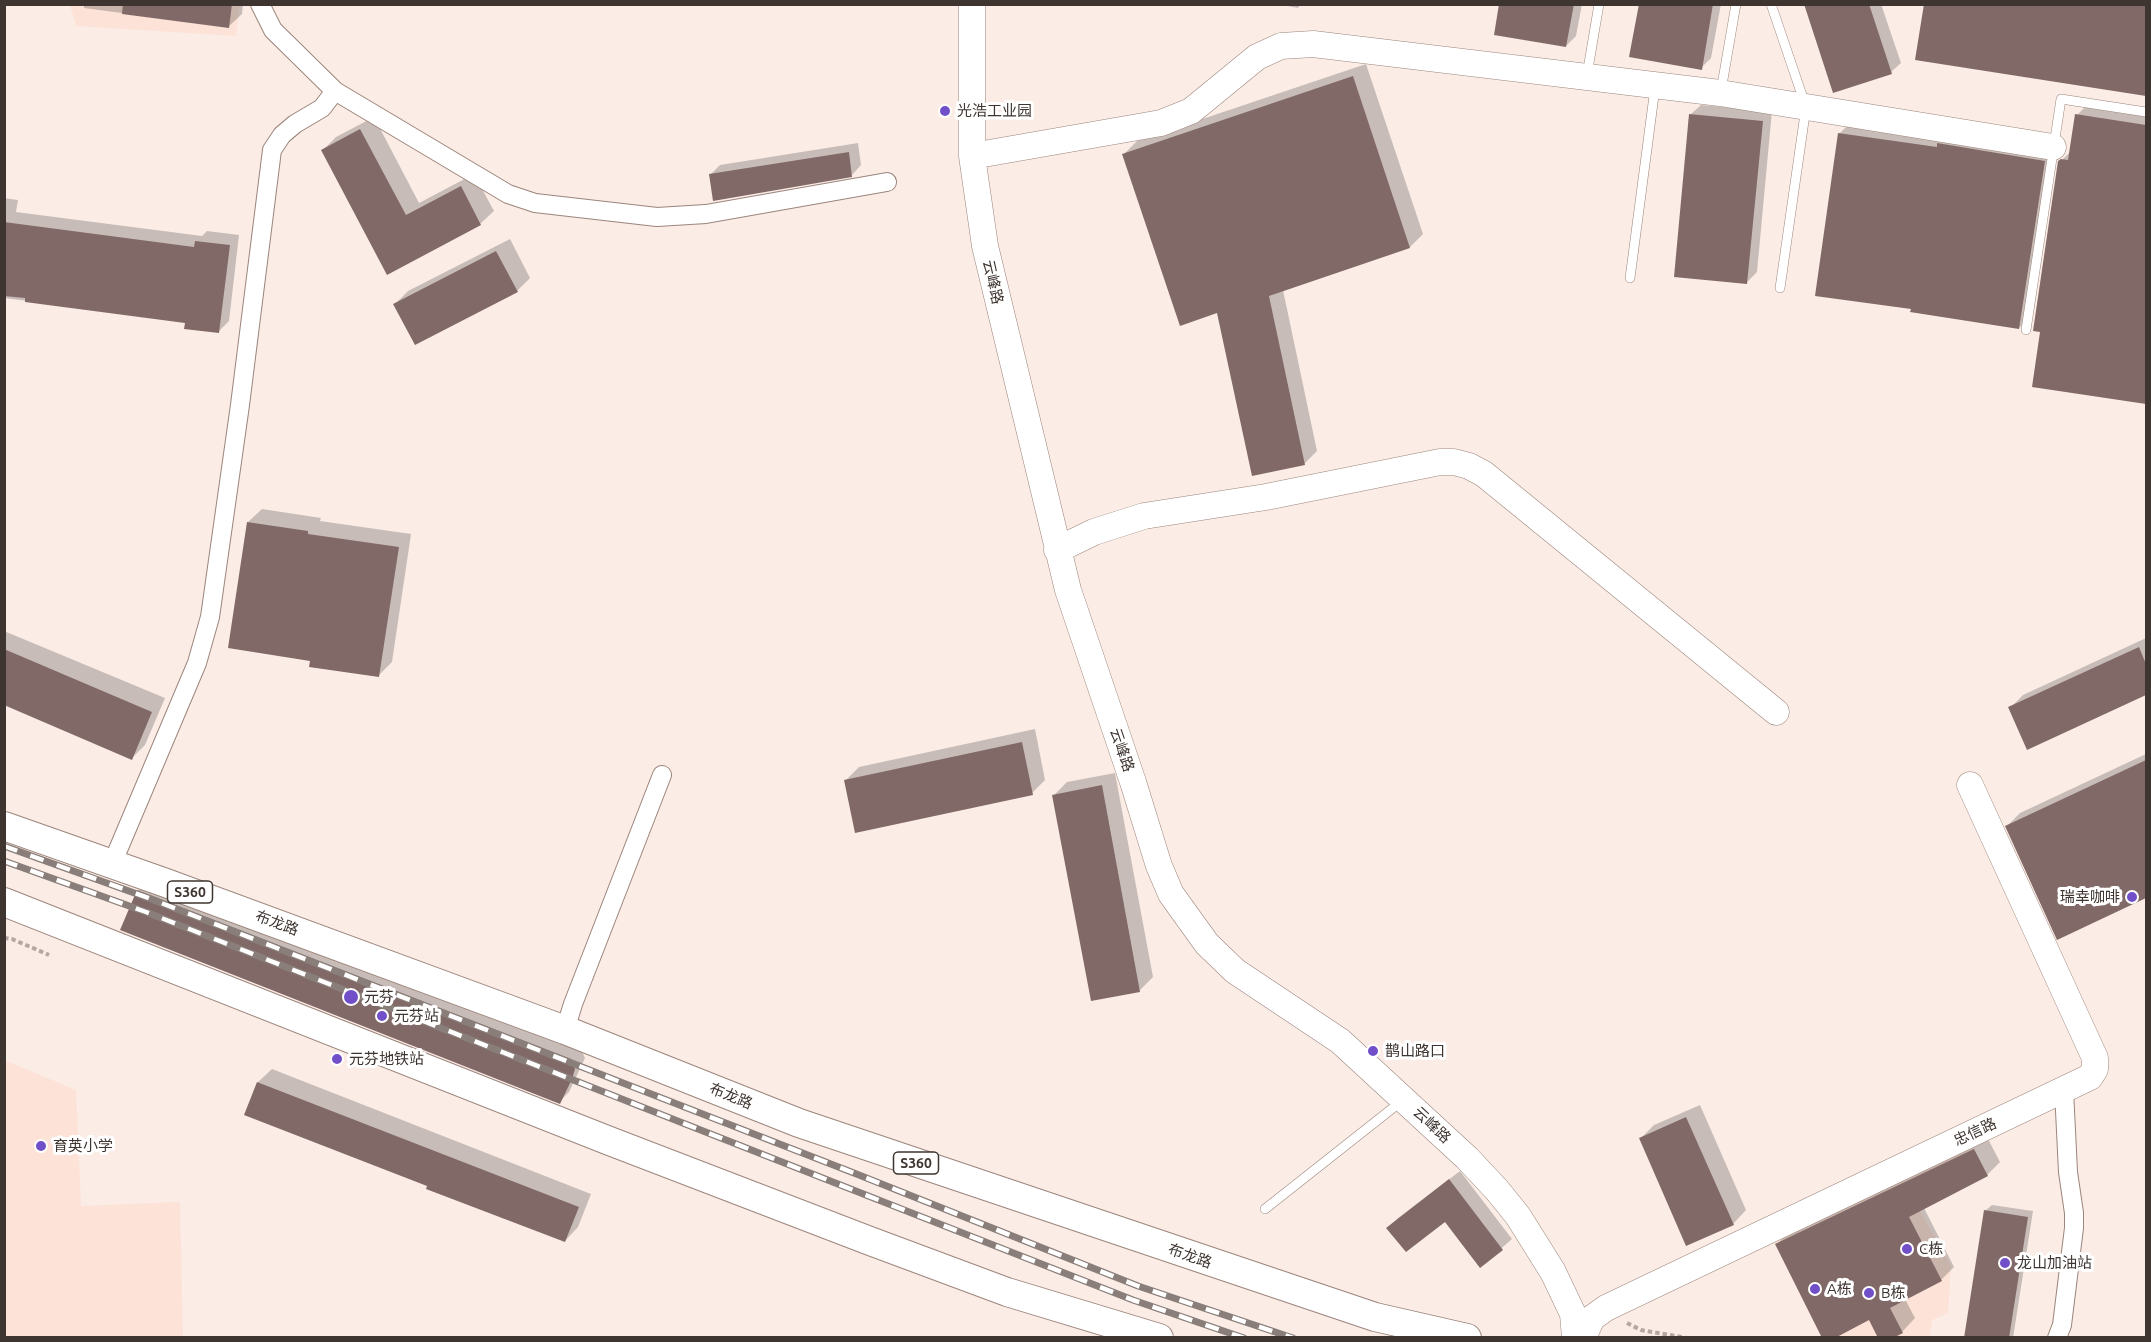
<!DOCTYPE html>
<meta charset="utf-8">
<style>
body{margin:0}
#map{position:relative;width:2151px;height:1342px;overflow:hidden;background:#fbece6;font-family:Ubuntu,sans-serif}
canvas{display:block}
.frame{position:absolute;inset:0;border:6px solid #3e3531;pointer-events:none}
</style>
<div id="map">
<canvas width="2151" height="1342"></canvas>
<div class="frame"></div>
</div>
<script>
const ctx = document.querySelector('canvas').getContext('2d');
ctx.lineJoin = 'round';
function paint(path, color) { ctx.fillStyle = color; ctx.fill(path, 'evenodd'); }
const toPath = rows => new Path2D(rows.map(r => 'M' + r).join(''));
function strokePath(path, color, width, dash) { ctx.strokeStyle = color; ctx.lineWidth = width; ctx.lineCap = dash ? 'butt' : 'round'; ctx.setLineDash(dash || []); ctx.stroke(path); }
function drawText(font, color, halo, rows, align = 'center') {
  ctx.font = font + ' Ubuntu,"Noto Sans SC",sans-serif'; ctx.lineWidth = 6; ctx.setLineDash([]); ctx.textBaseline = 'middle'; ctx.strokeStyle = halo; ctx.fillStyle = color; for (const [text, x, y, turn = 0] of rows) {
    ctx.save(); ctx.translate(x, y); ctx.rotate((+turn || 0) * Math.PI / 180); ctx.textAlign = isNaN(turn) ? turn : align; if (halo) ctx.strokeText(text, 0, 0); ctx.fillText(text, 0, 0); ctx.restore();
  }
}
paint(toPath([
 [70,5,240,5,236,36,76,26],
 [4,1060,76,1090,81,1206,180,1202,183,1337,5,1337],
 [1970,1142,1988,1176,1920,1211,1951,1266,1948,1313,1932,1320,1930,1337,1822,1337,1774,1242]
]), '#fce2d7');
paint(toPath([
 [84,4,243,4,242,14,228,27,84,8],
 [1277,4,1301,4,1298,8],
 [1501,4,1582,4,1576,36,1566,46],
 [1640,4,1721,4,1711,58,1701,68],
 [1805,4,1881,4,1901,63,1891,72],
 [1925,4,2146,4,2146,95,1916,58],
 [1366,64,1423,234,1410,247,1283,290,1317,451,1304,464,1218,312,1124,154,1137,141],
 [1701,105,1772,111,1757,272,1747,282,1691,114],
 [2087,105,2146,115,2146,403,2033,386,2042,331,2060,162,2071,151,2077,115],
 [374,117,419,203,474,174,494,211,480,224,388,273,323,150,336,137],
 [1849,124,2054,151,2029,318,2019,328,1839,134],
 [858,143,861,165,852,175,710,175,720,165],
 [4,198,18,200,16,212,202,236,207,231,239,235,229,321,218,332,186,321,4,298],
 [510,239,530,278,517,291,395,304,408,291],
 [262,509,321,518,320,521,411,534,392,662,379,675,248,522],
 [4,631,165,698,145,745,132,758,4,704],
 [2146,638,2146,693,2028,748,2010,708,2023,695],
 [1035,729,1045,780,1032,793,846,780,859,767],
 [2146,754,2146,896,2058,938,2007,826,2020,813],
 [1115,773,1153,977,1140,990,1092,999,1054,795,1067,782],
 [148,881,581,1049,585,1058,569,1092,559,1102,138,891],
 [272,1069,591,1194,578,1227,565,1241,429,1185,246,1114,258,1082],
 [1700,1105,1746,1210,1733,1224,1640,1139,1654,1125],
 [1987,1137,2000,1162,1987,1175,1924,1208,1954,1267,1941,1280,1905,1299,1915,1318,1902,1332,1870,1318,1777,1244,1790,1231],
 [1460,1171,1512,1239,1481,1266,1446,1220,1388,1228,1398,1218],
 [1992,1205,2033,1211,2013,1338,1965,1338,1985,1211]
]), '#0003');
paint(toPath([
 [123,4,232,4,229,28,122,14],
 [1499,4,1574,4,1566,47,1494,35],
 [1639,4,1713,4,1702,70,1629,57],
 [1804,4,1869,4,1892,74,1833,93],
 [1924,4,2146,4,2146,96,1915,60],
 [1353,76,1410,248,1269,296,1305,465,1252,476,1217,313,1180,326,1122,154],
 [1689,114,1763,121,1747,284,1674,277],
 [2075,114,2146,125,2146,404,2032,387,2040,332,2033,331,2058,161,2061,159,2068,160],
 [360,129,406,215,461,186,481,225,387,275,321,150],
 [1838,133,1937,147,1937,143,2045,161,2019,329,1910,312,1911,309,1815,296],
 [849,152,852,177,713,201,709,174],
 [4,222,194,247,195,241,230,245,219,333,184,329,185,323,25,302,25,298,4,296],
 [496,251,518,292,415,345,393,304],
 [247,522,308,531,308,534,399,547,379,677,309,667,310,661,228,648],
 [2139,647,2146,664,2146,695,2027,750,2008,707],
 [4,649,152,712,132,760,4,705],
 [1022,742,1033,795,855,833,844,780],
 [2146,760,2146,898,2057,940,2005,826],
 [1102,785,1140,992,1091,1001,1052,795],
 [137,890,571,1059,575,1069,572,1079,560,1104,120,930],
 [257,1082,579,1207,565,1242,426,1189,427,1186,244,1115],
 [1686,1117,1734,1225,1686,1246,1639,1138],
 [1974,1149,1988,1176,1909,1217,1942,1281,1890,1308,1903,1333,1893,1338,1878,1338,1869,1320,1835,1338,1822,1338,1775,1244],
 [1449,1179,1503,1250,1480,1268,1445,1222,1406,1252,1386,1228],
 [1984,1210,2028,1217,2009,1338,1964,1338]
]), '#816968');
const lane = toPath([
 [1771,4,1806,107,1780,288],
 [1587,75,1599,4],
 [1721,91,1736,4],
 [1630,278,1655,88],
 [2026,330,2061,99,2146,112],
 [1265,1209,1403,1100]
]);
const street = toPath([
 [260,4,273,30,335,91,508,194,535,203,657,217,706,214,887,182],
 [112,864,197,663,210,617,240,405,272,150,282,135,295,124,322,108,335,91],
 [565,1030,573,1004,662,775],
 [2057,1338,2062,1325,2074,1228,2074,1213,2068,1172,2064,1090]
]);
const secondary = toPath([
 [972,4,972,156,985,246,1068,590,1133,782,1159,866,1171,894,1207,944,1235,971,1340,1041,1467,1158,1497,1190,1518,1216,1553,1272,1573,1314,1575,1338],
 [972,156,1161,123,1191,111,1257,57,1281,46,1313,44,1720,93,2053,147],
 [1057,550,1094,532,1144,516,1266,497,1440,462,1454,462,1469,466,1484,474,1776,712],
 [1583,1338,1592,1318,1606,1308,2090,1077,2095,1069,2095,1058,1970,785]
]);
const primary = toPath([
 [4,826,166,883,565,1030,799,1123,1375,1317,1467,1338],
 [4,902,607,1140,870,1241,1007,1292,1159,1338]
]);
strokePath(lane, '#9c857c', 10);
strokePath(street, '#9c857c', 20);
strokePath(secondary, '#9c857c', 27);
strokePath(primary, '#9c857c', 30);
strokePath(toPath([
 [4,938,12,939,49,955],
 [1627,1323,1641,1330,1687,1338]
]), '#b5a8a3', 4, [4.5, 3]);
strokePath(lane, '#fff', 9);
strokePath(street, '#fff', 18);
strokePath(secondary, '#fff', 26);
strokePath(primary, '#fff', 28);
const rail = toPath([
 [4,846,151,899,859,1175,1138,1286,1293,1338],
 [4,861,146,912,1133,1300,1244,1338]
]);
strokePath(rail, '#897e79', 7);
strokePath(rail, '#fff', 4.5, [14]);
for (const [x, y, r, color] of [
 [945,111,6,"#714fc8"],
 [2132,897,6,"#714fc8"],
 [351,997,8,"#714fc8"],
 [382,1016,6,"#714fc8"],
 [1373,1051,6,"#714fc8"],
 [337,1059,6,"#714fc8"],
 [41,1146,6,"#714fc8"],
 [1907,1249,6,"#714fc8"],
 [2005,1263,6,"#714fc8"],
 [1815,1289,6,"#714fc8"],
 [1869,1293,6,"#714fc8"]
]) { const dot = new Path2D(); dot.arc(x, y, r, 0, 2 * Math.PI); ctx.fillStyle = color; ctx.fill(dot); strokePath(dot, '#fff', 2); }
for (const [x, y, w] of [
 [190,892,45],
 [916,1163,45]
]) { const box = new Path2D(); box.roundRect(x - w / 2, y - 11, w, 22, 4.5); ctx.fillStyle = '#fff'; ctx.fill(box); strokePath(box, '#3e3531', 1.5); }
drawText('bold 14px', '#3e3531', null, [
 ["S360",190,892],
 ["S360",916,1163]
]);
drawText('15px', '#3e3531', '#fff', [
 ["光浩工业园",957,111],
 ["瑞幸咖啡",2120,897,"right"],
 ["元芬",364,997],
 ["元芬站",394,1016],
 ["鹊山路口",1385,1051],
 ["元芬地铁站",349,1059],
 ["育英小学",53,1146],
 ["C栋",1919,1249],
 ["龙山加油站",2017,1263],
 ["A栋",1827,1289],
 ["B栋",1881,1293]
], 'left');
drawText('15px', '#3e3531', '#fff', [
 ["云峰路",993,282,77],
 ["云峰路",1122,750,71],
 ["布龙路",277,923,20],
 ["布龙路",731,1096,22],
 ["云峰路",1432,1125,43],
 ["忠信路",1975,1132,-25],
 ["布龙路",1190,1256,19]
]);
</script>
